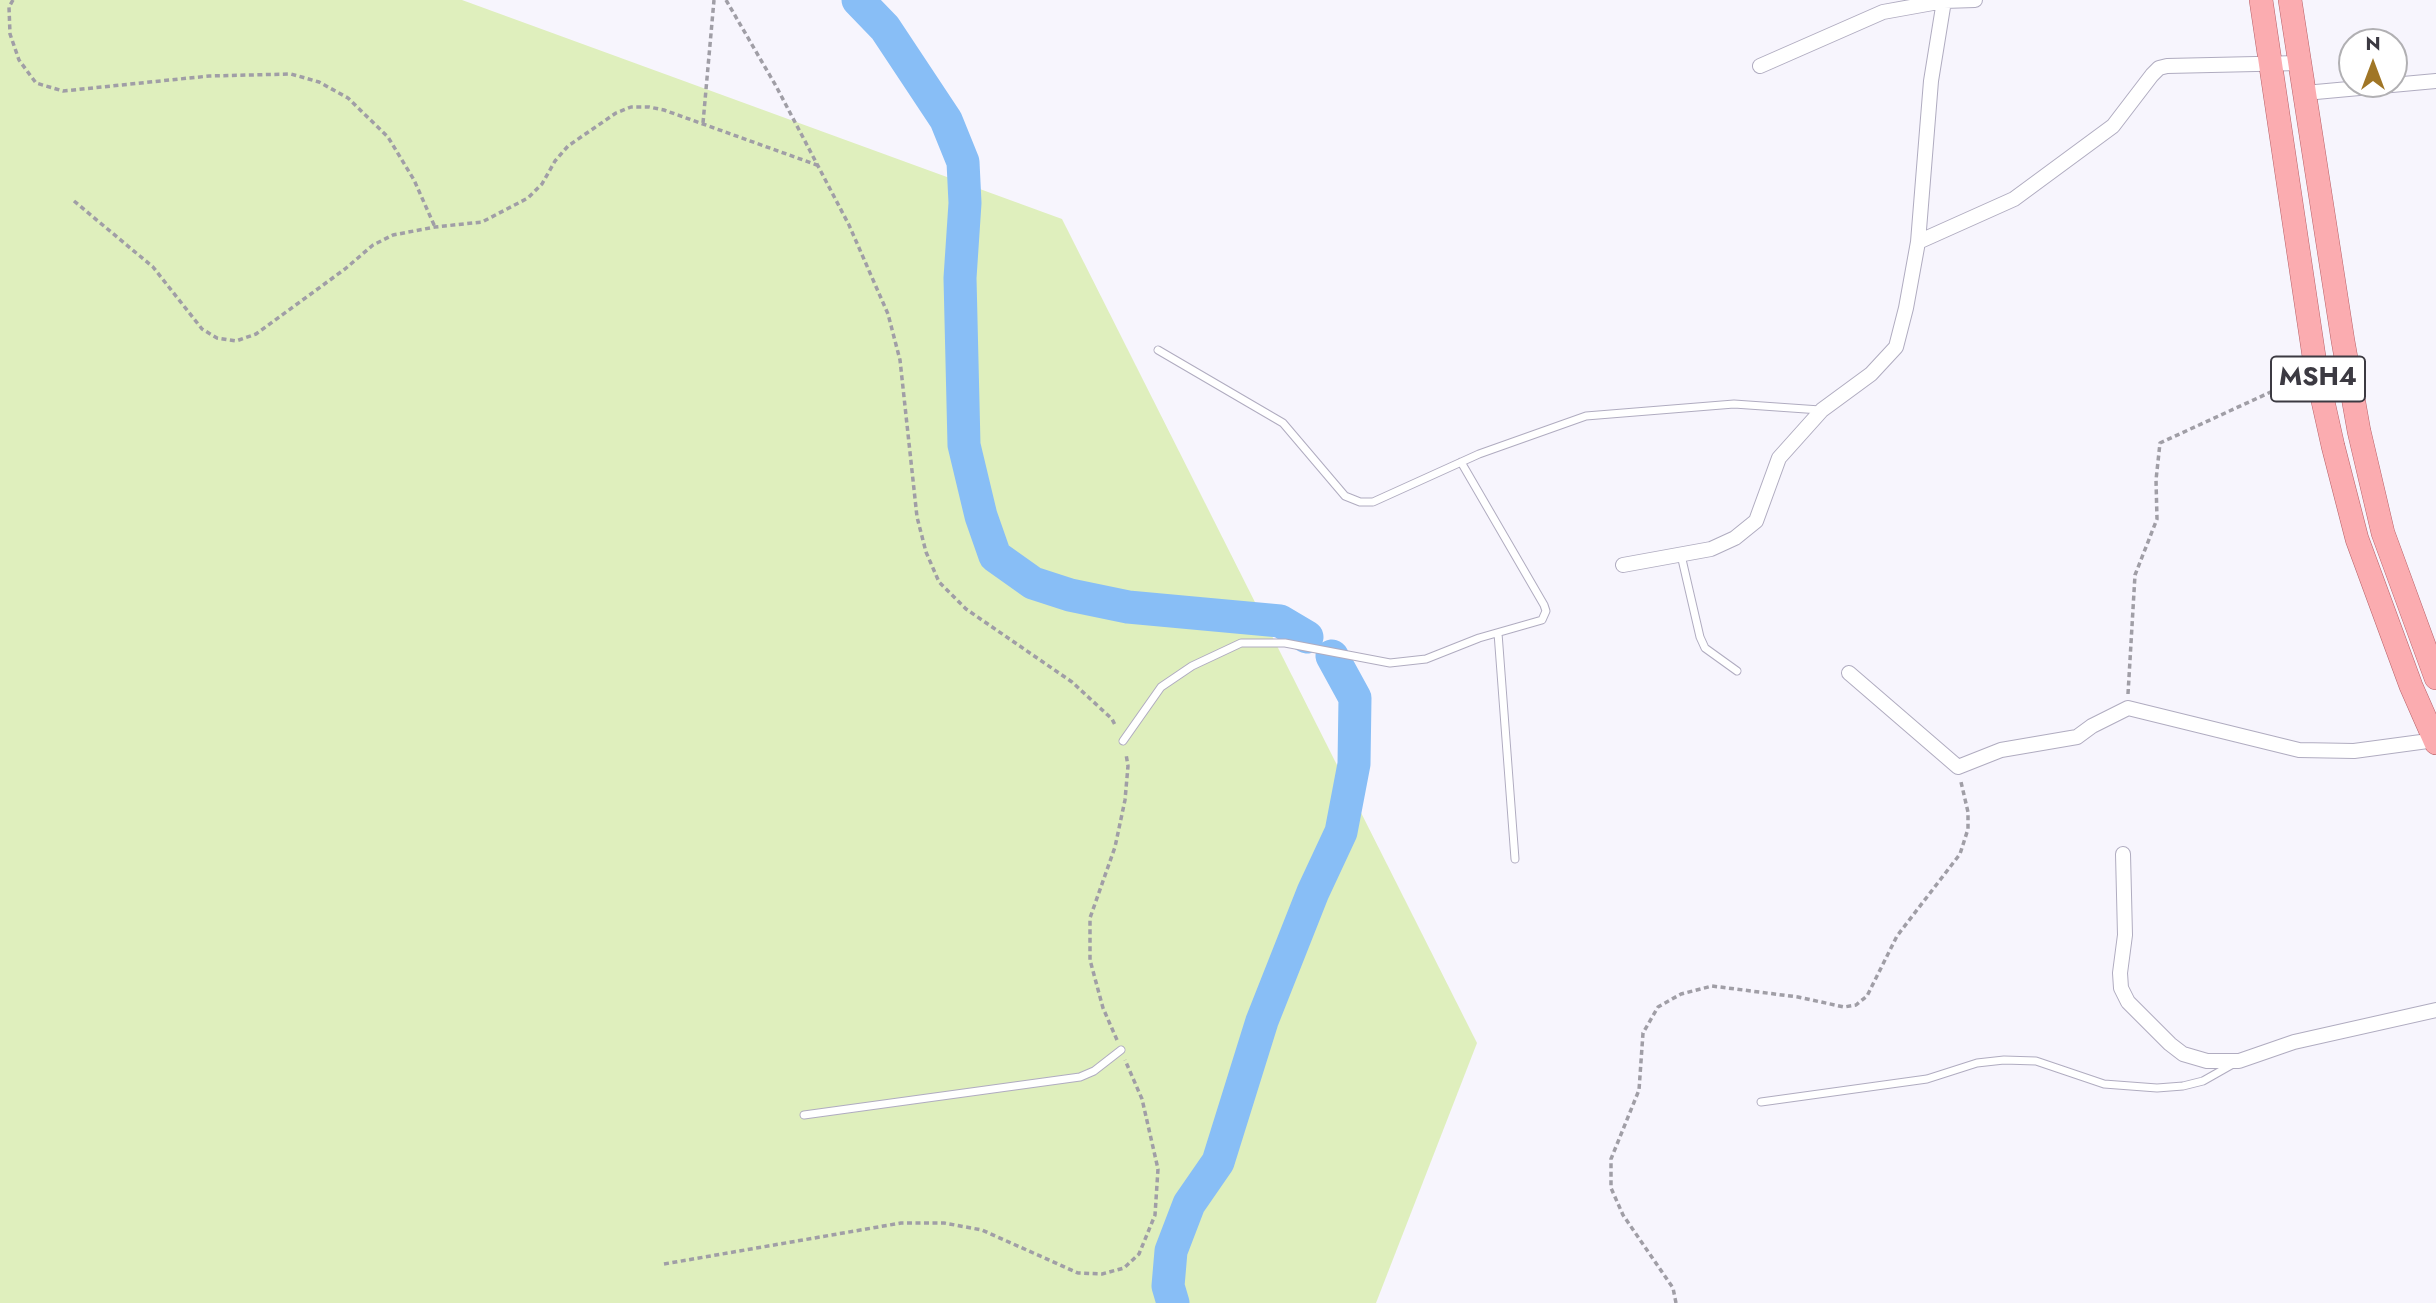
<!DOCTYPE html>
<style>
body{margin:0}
#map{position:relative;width:2436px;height:1303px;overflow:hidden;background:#f7f5fd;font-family:Jost,sans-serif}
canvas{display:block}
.north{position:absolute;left:2338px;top:28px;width:70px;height:70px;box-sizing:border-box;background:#fff;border:2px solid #b1b0b3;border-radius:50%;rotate:0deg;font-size:19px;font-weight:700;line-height:28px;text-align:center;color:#3c3a42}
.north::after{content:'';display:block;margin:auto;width:24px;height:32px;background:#a07626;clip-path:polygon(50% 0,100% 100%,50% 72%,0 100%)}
</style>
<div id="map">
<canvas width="2436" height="1303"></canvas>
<div class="north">N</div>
</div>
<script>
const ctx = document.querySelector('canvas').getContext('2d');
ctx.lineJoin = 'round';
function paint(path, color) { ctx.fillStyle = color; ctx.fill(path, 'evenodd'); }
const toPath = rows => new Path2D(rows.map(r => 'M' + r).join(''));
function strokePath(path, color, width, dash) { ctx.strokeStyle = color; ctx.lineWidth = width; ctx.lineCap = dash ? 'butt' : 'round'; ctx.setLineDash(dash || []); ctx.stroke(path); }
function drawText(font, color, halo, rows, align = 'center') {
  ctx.font = font + ' Jost,sans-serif'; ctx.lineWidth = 7; ctx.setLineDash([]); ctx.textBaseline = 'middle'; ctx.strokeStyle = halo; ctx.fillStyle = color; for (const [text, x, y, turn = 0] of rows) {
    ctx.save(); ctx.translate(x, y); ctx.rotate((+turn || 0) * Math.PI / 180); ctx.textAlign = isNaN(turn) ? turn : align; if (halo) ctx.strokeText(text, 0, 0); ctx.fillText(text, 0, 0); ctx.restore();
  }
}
paint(toPath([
 [0,0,462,0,1062,219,1477,1043,1376,1303,0,1303]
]), '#dfefbd');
strokePath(toPath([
 [858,0,885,28,946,120,963,162,965,203,960,278,964,445,981,516,995,556,1033,583,1070,595,1128,607,1280,621,1307,637],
 [1173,1303,1168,1286,1171,1251,1189,1204,1218,1162,1262,1021,1313,892,1341,832,1354,764,1355,698,1332,656]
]), '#88bef6', 33);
const lane = toPath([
 [1158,350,1283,423,1345,496,1360,502,1373,502,1479,454,1586,416,1734,404,1820,410],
 [1681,555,1700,637,1705,648,1737,671],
 [1498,633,1515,859],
 [1123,741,1161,687,1192,666,1241,643,1285,643,1390,663,1426,659,1479,638,1542,620,1546,611,1544,605,1461,462],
 [1761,1102,1927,1079,1977,1063,2004,1060,2036,1061,2104,1084,2157,1088,2183,1086,2203,1081,2233,1064],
 [804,1115,1080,1077,1094,1071,1121,1050]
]);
const street = toPath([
 [1760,66,1883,12,1944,1,1975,0],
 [2305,93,2436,81],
 [1918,242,2014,199,2113,126,2152,75,2159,68,2167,66,2300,63],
 [1623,565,1711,549,1735,538,1756,521,1779,458,1822,410,1871,374,1896,347,1906,308,1918,242,1931,81,1944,1],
 [1849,673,1958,767,2001,750,2077,737,2092,726,2128,708,2299,750,2354,751,2436,740],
 [2123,854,2125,935,2120,973,2121,988,2128,1002,2170,1044,2183,1054,2207,1061,2239,1061,2294,1042,2436,1010]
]);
const primary = toPath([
 [2261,0,2316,370,2333,446,2357,539,2411,686,2436,743],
 [2290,0,2343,341,2359,431,2383,533,2436,678]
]);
strokePath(lane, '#b0acc0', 9);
strokePath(street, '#b0acc0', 16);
strokePath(primary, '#b66067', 24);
strokePath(toPath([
 [13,0,9,7,10,34,19,60,36,83,63,91,209,76,291,74,319,82,348,98,388,137,414,180,435,227],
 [726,0,776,86,849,225,888,314,900,360,917,517,926,552,939,582,966,609,1072,682,1112,719,1116,727],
 [703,123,714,0],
 [74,201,153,267,202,329,217,338,236,341,256,334,345,269,373,245,393,235,435,227,482,222,528,198,542,184,555,161,568,146,616,113,631,107,649,107,664,110,817,165],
 [2128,694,2135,575,2157,519,2156,480,2160,443,2299,379],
 [1117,1040,1103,1008,1090,960,1090,918,1115,847,1125,800,1128,766,1126,754],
 [664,1264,901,1223,944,1223,982,1230,1078,1273,1102,1274,1124,1268,1139,1254,1155,1215,1158,1169,1142,1099,1125,1060],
 [1676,1303,1673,1288,1623,1215,1611,1188,1611,1159,1639,1090,1643,1033,1658,1007,1681,994,1712,986,1798,997,1844,1007,1856,1005,1867,996,1897,936,1960,854,1968,829,1968,812,1961,782]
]), '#a09ea6', 3.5, [5, 3.5]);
strokePath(lane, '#fff', 7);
strokePath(street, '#fff', 14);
strokePath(primary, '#fbacb0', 23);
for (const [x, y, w] of [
 [2318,379,94]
]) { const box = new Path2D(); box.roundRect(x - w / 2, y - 22.5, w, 45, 5); ctx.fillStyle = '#fff'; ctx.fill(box); strokePath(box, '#3c3a42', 2); }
drawText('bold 26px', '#3c3a42', null, [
 ["MSH4",2318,379]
]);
</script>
